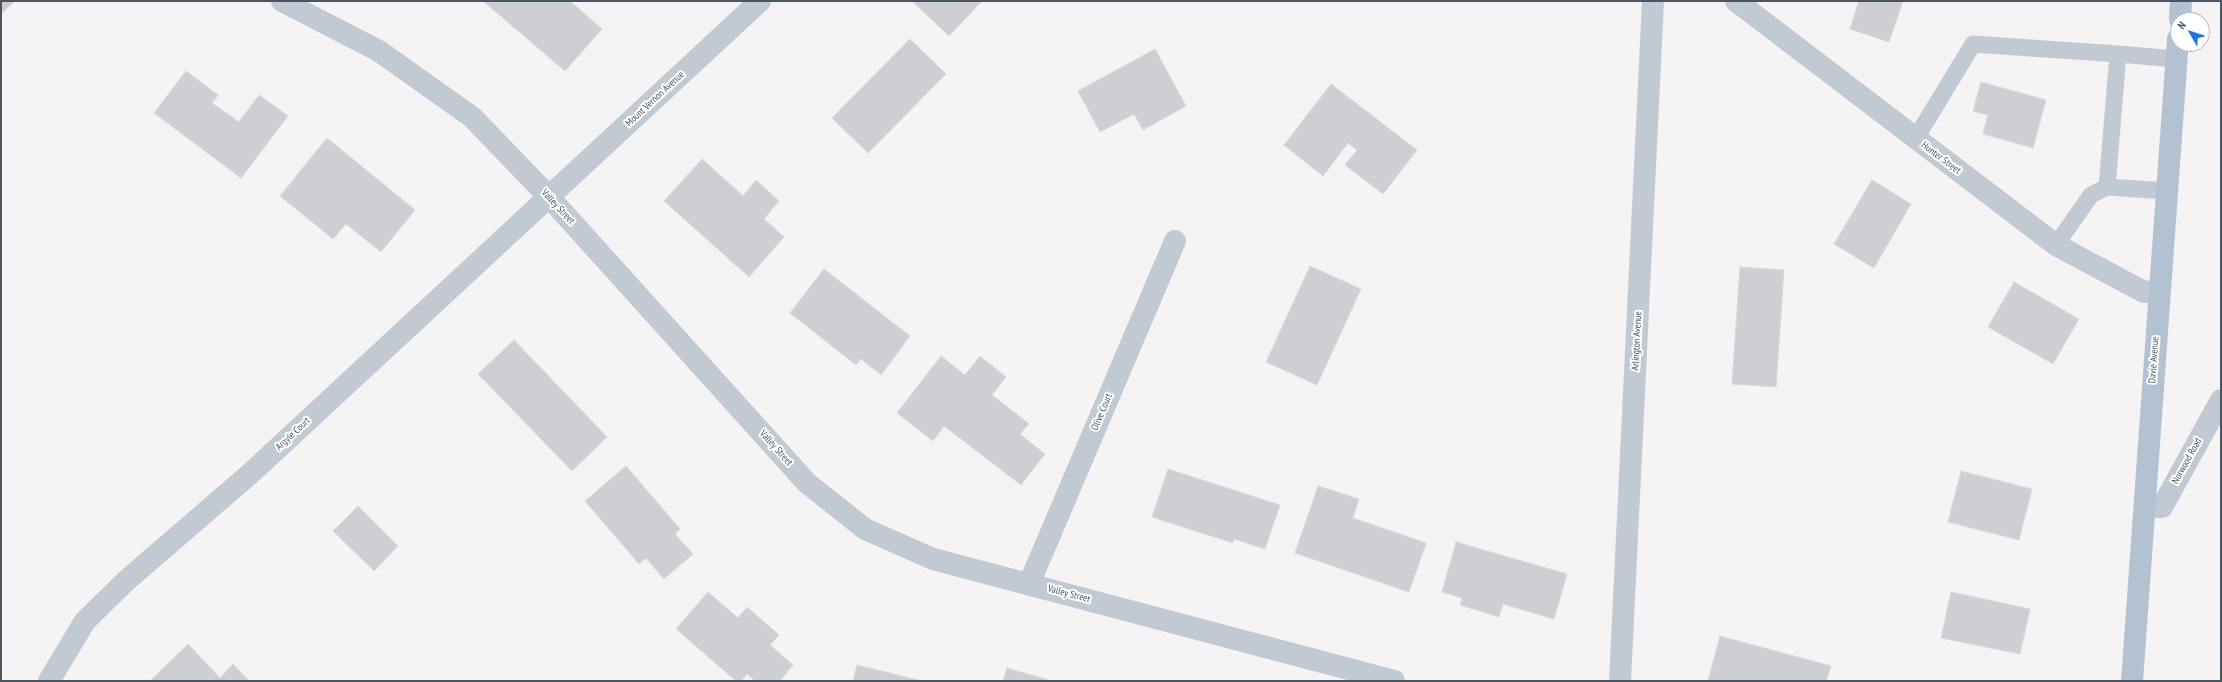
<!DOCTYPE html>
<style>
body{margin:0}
#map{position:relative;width:2222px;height:682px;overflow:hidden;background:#f5f3f3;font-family:"PT Sans Narrow",sans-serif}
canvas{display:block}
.frame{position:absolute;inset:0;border:2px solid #4a5661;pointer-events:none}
.north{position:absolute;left:2170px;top:12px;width:40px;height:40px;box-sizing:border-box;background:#fff;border:1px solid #b7bbc0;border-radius:50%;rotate:309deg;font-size:11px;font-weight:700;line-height:16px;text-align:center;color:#4a5661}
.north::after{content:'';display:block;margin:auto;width:14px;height:18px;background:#1a73e8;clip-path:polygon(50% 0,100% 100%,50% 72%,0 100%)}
</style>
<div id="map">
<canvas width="2222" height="682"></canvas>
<div class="frame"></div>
<div class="north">N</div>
</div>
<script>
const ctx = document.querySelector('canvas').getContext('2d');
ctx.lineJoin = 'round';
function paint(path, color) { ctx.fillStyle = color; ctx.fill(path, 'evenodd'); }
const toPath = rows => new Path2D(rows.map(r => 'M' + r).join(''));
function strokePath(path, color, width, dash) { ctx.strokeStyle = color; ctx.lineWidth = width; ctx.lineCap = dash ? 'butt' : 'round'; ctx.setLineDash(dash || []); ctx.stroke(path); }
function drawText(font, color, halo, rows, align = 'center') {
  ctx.font = font + ' "PT Sans Narrow",sans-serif'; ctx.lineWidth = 4; ctx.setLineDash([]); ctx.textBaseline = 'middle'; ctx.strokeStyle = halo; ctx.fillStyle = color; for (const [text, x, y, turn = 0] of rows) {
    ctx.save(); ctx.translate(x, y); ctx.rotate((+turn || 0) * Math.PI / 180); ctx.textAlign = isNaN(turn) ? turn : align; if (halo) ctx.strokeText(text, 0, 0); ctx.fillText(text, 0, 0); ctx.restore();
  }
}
const building = toPath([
 [1,1,13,1,14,2,1,14,1,1],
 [483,1,570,1,602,29,565,71,483,1],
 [912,1,982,1,949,36,912,1],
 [1859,1,1903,1,1889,42,1850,29,1859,1],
 [910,39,946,74,868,153,832,118,910,39],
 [1155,49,1186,106,1143,130,1134,114,1100,132,1078,91,1155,49],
 [186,71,218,95,212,103,239,122,259,95,288,116,241,178,154,113,186,71],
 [1981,82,2046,100,2033,148,1983,134,1988,115,1973,111,1981,82],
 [1331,84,1417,150,1383,194,1345,165,1357,150,1348,143,1323,176,1284,145,1331,84],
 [327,138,415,210,381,252,346,224,333,239,280,196,327,138],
 [702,159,743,196,756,180,779,201,764,219,784,237,749,277,664,201,702,159],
 [1872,180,1911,204,1874,268,1834,244,1872,180],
 [1310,266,1361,289,1317,385,1266,362,1310,266],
 [1740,267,1784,270,1776,387,1732,384,1740,267],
 [824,269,910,336,881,375,861,359,856,365,790,313,824,269],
 [2014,282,2079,319,2053,364,1988,327,2014,282],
 [514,340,607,437,572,471,478,374,514,340],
 [941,356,965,375,980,356,1006,377,992,395,1029,424,1020,434,1045,454,1021,485,944,426,933,441,897,413,941,356],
 [626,466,680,529,675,534,693,554,664,579,646,558,639,564,585,501,626,466],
 [1168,469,1280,505,1265,549,1234,539,1233,543,1152,517,1168,469],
 [1961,471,2032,489,2019,540,1948,522,1961,471],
 [1318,486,1359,499,1353,518,1426,543,1409,592,1295,553,1318,486],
 [358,506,398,546,374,571,333,531,358,506],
 [1456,542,1567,574,1554,619,1503,604,1499,617,1460,605,1462,598,1442,592,1456,542],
 [708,592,738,618,747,607,779,635,770,645,793,665,780,681,755,681,747,674,741,681,736,681,676,629,708,592],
 [1951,592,2030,609,2020,654,1941,638,1951,592],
 [1720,636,1831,666,1826,681,1708,681,1720,636],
 [188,644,220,678,233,664,249,681,150,681,188,644],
 [857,665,922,681,853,681,857,665],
 [1007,668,1052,681,1003,681,1007,668]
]);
paint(building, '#cdcfd5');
strokePath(building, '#d7d9de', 1);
strokePath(toPath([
 [1916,138,1973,44,2118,54],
 [2107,187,2118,54,2176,59],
 [2056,245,2091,195,2107,187,2167,191]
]), '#c1cad2', 17);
strokePath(toPath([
 [282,1,379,51,472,117,550,198,807,483,865,529,933,559,1394,681],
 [1736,1,2056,245,2144,292,2159,291],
 [2145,507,2162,507,2221,400],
 [1029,584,1175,241],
 [49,681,85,621,127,580,251,473,760,1],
 [1620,681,1653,1]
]), '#c1cad2', 22);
strokePath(toPath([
 [2180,20,2181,1],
 [2132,681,2178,39]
]), '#b3c2d1', 22);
drawText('10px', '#4a5661', '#fff', [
 ["Mount Vernon Avenue",655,99,-43],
 ["Hunter Street",1941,158,37],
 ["Valley Street",558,207,47],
 ["Arlington Avenue",1637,341,-87],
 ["Davie Avenue",2154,360,-86],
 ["Olive Court",1102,412,-67],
 ["Argyle Court",293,434,-43],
 ["Valley Street",776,448,48],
 ["Norwood Road",2187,461,-61],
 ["Valley Street",1069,594,15]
]);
</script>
